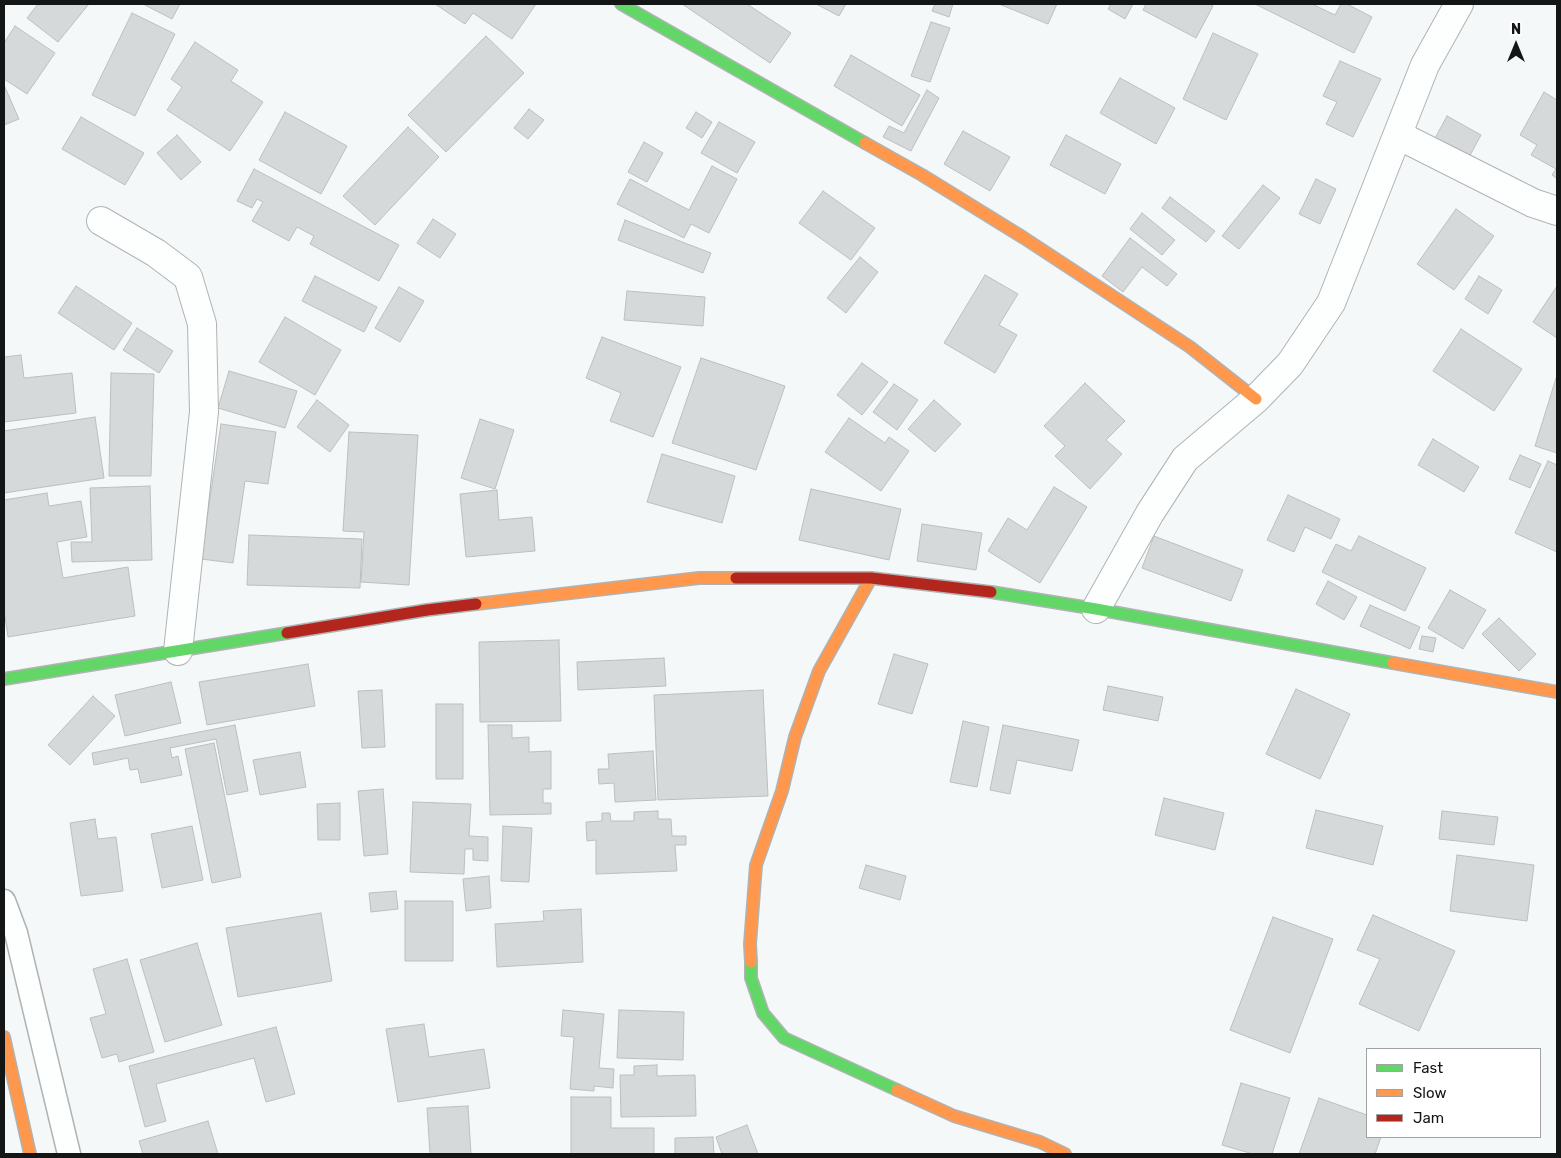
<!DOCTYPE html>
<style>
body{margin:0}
#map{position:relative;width:1561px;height:1158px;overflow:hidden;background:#f4f8f9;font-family:Rubik,sans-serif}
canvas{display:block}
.frame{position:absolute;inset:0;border:5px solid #141616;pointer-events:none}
.legend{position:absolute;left:1366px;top:1048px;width:175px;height:90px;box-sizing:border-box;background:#fff;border:1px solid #a1a2a2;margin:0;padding:6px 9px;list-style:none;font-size:15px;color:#141616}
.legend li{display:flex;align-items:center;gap:10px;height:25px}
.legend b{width:25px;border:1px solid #a1a2a2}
.north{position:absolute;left:1491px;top:20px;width:50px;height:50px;-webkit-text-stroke:4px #fff;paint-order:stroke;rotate:0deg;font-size:14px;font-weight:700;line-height:20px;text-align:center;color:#141616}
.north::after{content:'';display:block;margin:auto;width:18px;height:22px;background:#141616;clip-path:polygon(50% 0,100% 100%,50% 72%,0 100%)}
</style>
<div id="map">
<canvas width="1561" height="1158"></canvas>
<div class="frame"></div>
<ul class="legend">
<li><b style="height:6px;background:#63d668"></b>Fast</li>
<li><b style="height:6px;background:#ff974d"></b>Slow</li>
<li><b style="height:6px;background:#b3261e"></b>Jam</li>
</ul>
<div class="north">N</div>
</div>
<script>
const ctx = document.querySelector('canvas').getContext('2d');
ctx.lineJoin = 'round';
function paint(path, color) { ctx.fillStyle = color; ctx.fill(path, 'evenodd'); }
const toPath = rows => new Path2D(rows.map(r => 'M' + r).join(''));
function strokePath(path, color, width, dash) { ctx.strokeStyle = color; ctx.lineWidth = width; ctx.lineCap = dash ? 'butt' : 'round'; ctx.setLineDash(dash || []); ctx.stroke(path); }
const building = toPath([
 [38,4,89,4,58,42,27,18,38,4],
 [143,4,180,4,172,19,143,4],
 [435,4,536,4,512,39,473,13,465,24,435,4],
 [682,4,747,4,791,33,770,63,682,4],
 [816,4,846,4,839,16,816,4],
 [935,4,953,4,949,17,932,11,935,4],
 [999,4,1057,4,1048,24,999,4],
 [1111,4,1133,4,1125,19,1108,9,1111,4],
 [1146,4,1210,4,1213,6,1196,38,1143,10,1146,4],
 [1255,4,1312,4,1335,15,1341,4,1347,4,1372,17,1354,53,1255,4],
 [132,13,175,34,135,116,92,95,132,13],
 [931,22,950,28,930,82,911,76,931,22],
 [15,26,55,53,27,94,4,79,4,43,15,26],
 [1213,33,1258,54,1226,120,1183,99,1213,33],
 [486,36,524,73,446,152,408,115,486,36],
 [195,42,238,70,231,81,263,102,230,151,167,110,182,87,171,79,195,42],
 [851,55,920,95,902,126,834,86,851,55],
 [1340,61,1381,79,1353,137,1326,124,1337,102,1323,96,1340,61],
 [1120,78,1175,108,1156,144,1100,113,1120,78],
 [4,85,19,119,4,125,4,85],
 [927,90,939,98,911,151,883,137,889,126,904,133,927,90],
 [1544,92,1557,100,1557,179,1552,175,1556,169,1531,155,1537,145,1520,135,1544,92],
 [529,109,544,120,528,139,514,128,529,109],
 [285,112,347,146,321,194,259,160,285,112],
 [696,112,712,122,702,138,686,128,696,112],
 [1447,116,1481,135,1467,161,1433,142,1447,116],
 [81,117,144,153,125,185,62,149,81,117],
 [719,122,755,142,737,173,701,153,719,122],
 [408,127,439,157,375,225,343,196,408,127],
 [963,131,1010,157,990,191,944,164,963,131],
 [177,135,201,162,181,180,157,153,177,135],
 [1066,135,1121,164,1105,194,1050,165,1066,135],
 [644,142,663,153,647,182,628,172,644,142],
 [712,166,737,179,709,233,691,224,684,238,617,204,630,179,689,210,712,166],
 [254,169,399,245,379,281,310,244,314,236,297,227,289,241,252,221,263,202,257,199,252,208,237,201,254,169],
 [1316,179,1336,189,1320,224,1299,214,1316,179],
 [1263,185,1280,198,1239,249,1222,236,1263,185],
 [823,191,875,228,851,260,799,223,823,191],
 [1170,197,1215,231,1206,242,1162,208,1170,197],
 [1456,209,1494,236,1454,290,1417,264,1456,209],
 [1142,213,1175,240,1162,255,1130,229,1142,213],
 [433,219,456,234,440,258,417,243,433,219],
 [625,220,711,253,703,273,618,240,625,220],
 [1130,238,1177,274,1167,286,1142,267,1123,292,1102,276,1130,238],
 [860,257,878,272,846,313,827,298,860,257],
 [985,275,1018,294,999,325,1017,335,995,373,944,343,985,275],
 [315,276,377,307,364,332,302,301,315,276],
 [1479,276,1502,290,1488,314,1465,299,1479,276],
 [76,286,132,323,114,350,58,313,76,286],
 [1557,286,1557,338,1533,322,1557,286],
 [399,287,424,301,400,342,375,328,399,287],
 [627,291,705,297,703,326,624,320,627,291],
 [285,317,341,350,315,395,259,362,285,317],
 [137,328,173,351,159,373,123,350,137,328],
 [1461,329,1522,369,1494,411,1433,371,1461,329],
 [602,337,681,367,653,437,610,421,621,393,586,378,602,337],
 [21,355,24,378,72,373,76,413,4,422,4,357,21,355],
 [701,358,785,386,756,470,672,443,701,358],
 [862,363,888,382,862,415,837,395,862,363],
 [229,371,297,391,285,428,218,408,229,371],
 [111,373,154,374,151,476,109,476,111,373],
 [1557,375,1557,453,1535,446,1557,375],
 [1085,383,1125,421,1106,440,1122,454,1090,489,1055,456,1065,446,1044,426,1085,383],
 [894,384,918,400,897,430,873,412,894,384],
 [317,400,349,425,330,452,297,427,317,400],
 [934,400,961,424,935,452,908,429,934,400],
 [95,417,104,478,4,493,4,431,95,417],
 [849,418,885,443,889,437,909,451,881,491,825,452,849,418],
 [480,419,514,430,495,489,461,478,480,419],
 [221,424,276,432,268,484,245,481,233,563,201,559,221,424],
 [349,432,418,435,409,585,361,582,364,532,343,531,349,432],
 [1433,439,1479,467,1464,492,1418,465,1433,439],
 [662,454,735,476,722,523,647,502,662,454],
 [1520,455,1541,464,1530,488,1509,479,1520,455],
 [1548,461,1557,465,1557,552,1515,533,1548,461],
 [150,486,152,560,72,562,71,542,92,542,90,488,150,486],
 [1054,487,1087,507,1040,583,988,551,1008,518,1027,530,1054,487],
 [811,489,901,509,889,560,799,540,811,489],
 [497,490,499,520,532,517,535,551,466,557,460,494,497,490],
 [47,493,49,506,81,501,87,537,57,542,63,578,128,567,135,616,8,637,4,610,4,500,47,493],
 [1288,495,1340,519,1331,539,1305,527,1294,552,1267,540,1288,495],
 [922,524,982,533,976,570,917,561,922,524],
 [249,535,362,539,360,588,247,585,249,535],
 [1154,536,1243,570,1231,601,1142,568,1154,536],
 [1359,536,1426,568,1405,611,1322,572,1336,544,1351,551,1359,536],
 [1328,581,1357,597,1344,620,1316,604,1328,581],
 [1450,590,1486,610,1463,649,1428,628,1450,590],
 [1370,605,1420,627,1410,649,1360,626,1370,605],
 [1499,618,1536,654,1519,671,1482,634,1499,618],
 [1422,636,1436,638,1433,652,1419,649,1422,636],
 [559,640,561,721,480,722,479,642,559,640],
 [894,654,928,664,912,714,878,704,894,654],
 [664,658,666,686,578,690,577,662,664,658],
 [308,664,315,706,207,725,199,682,308,664],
 [171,682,181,723,125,736,115,695,171,682],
 [1108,686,1163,697,1158,721,1103,710,1108,686],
 [1296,689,1350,714,1320,779,1266,754,1296,689],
 [382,690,385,747,362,748,358,691,382,690],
 [763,690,768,796,658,800,654,695,763,690],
 [93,696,115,716,70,765,48,745,93,696],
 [436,704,463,704,463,779,436,779,436,704],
 [963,721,989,727,977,787,950,782,963,721],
 [235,725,248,791,227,795,216,739,170,748,172,758,178,756,182,775,141,783,138,769,130,770,128,758,94,765,92,753,235,725],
 [488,725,512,725,512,738,529,737,529,752,551,751,551,789,543,789,543,803,551,803,551,814,490,815,488,725],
 [1003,725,1079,740,1072,771,1017,760,1010,794,990,790,1003,725],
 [214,743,241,877,212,883,185,749,214,743],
 [653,751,656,800,615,802,614,783,599,784,598,769,609,769,608,754,653,751],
 [300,752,306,787,260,795,253,760,300,752],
 [383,789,388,854,364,856,358,791,383,789],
 [1164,798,1224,813,1215,850,1155,835,1164,798],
 [413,802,471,804,469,836,488,837,488,861,473,860,473,849,465,849,464,874,410,872,413,802],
 [340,803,340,840,318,840,317,804,340,803],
 [1316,810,1383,826,1373,865,1306,848,1316,810],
 [658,811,658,819,671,819,672,836,686,836,686,845,675,845,677,871,596,874,596,840,587,841,586,822,602,821,602,813,610,813,611,821,634,821,634,812,658,811],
 [1442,811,1498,817,1494,845,1439,839,1442,811],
 [95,819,98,839,116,837,123,891,81,896,70,823,95,819],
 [192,826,203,880,162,888,151,834,192,826],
 [503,826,532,828,529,882,501,881,503,826],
 [1457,855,1534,865,1527,921,1450,911,1457,855],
 [866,865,906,876,900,900,859,888,866,865],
 [489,876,491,908,466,911,463,879,489,876],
 [396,891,398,909,371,912,369,893,396,891],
 [405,901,453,901,453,961,405,961,405,901],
 [581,909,583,962,497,967,495,924,544,921,543,911,581,909],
 [321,913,332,981,238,997,226,928,321,913],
 [1373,915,1455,951,1419,1031,1359,1004,1380,959,1357,950,1373,915],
 [1273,917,1333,939,1290,1053,1230,1030,1273,917],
 [197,943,222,1025,165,1042,140,960,197,943],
 [127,959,154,1052,119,1062,117,1054,102,1058,90,1018,106,1014,93,969,127,959],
 [563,1010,604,1014,599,1068,614,1069,613,1088,594,1086,594,1091,570,1089,574,1037,561,1036,563,1010],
 [619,1010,684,1012,683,1060,617,1058,619,1010],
 [424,1024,429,1057,484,1049,490,1088,398,1102,386,1029,424,1024],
 [276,1027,295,1094,266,1102,254,1058,156,1084,166,1121,145,1127,129,1066,276,1027],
 [657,1065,657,1076,695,1075,696,1116,621,1117,620,1075,634,1075,634,1066,657,1065],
 [1241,1083,1290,1098,1272,1154,1253,1154,1222,1145,1241,1083],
 [571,1097,611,1097,611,1128,654,1128,654,1154,571,1154,571,1097],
 [1319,1098,1367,1115,1367,1137,1381,1137,1375,1154,1299,1154,1319,1098],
 [468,1106,471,1154,430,1154,427,1108,468,1106],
 [208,1121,218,1154,143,1154,139,1141,208,1121],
 [747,1125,758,1154,722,1154,716,1137,747,1125],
 [713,1137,714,1154,675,1154,675,1138,713,1137]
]);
paint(building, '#d6d9d9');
strokePath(building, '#bcbfc0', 1);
const lane = toPath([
 [4,901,16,933,69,1154]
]);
const street = toPath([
 [1398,135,1533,203,1557,211],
 [101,221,156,253,188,277,202,324,204,412,178,651],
 [1096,609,1150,513,1185,459,1256,399,1290,364,1331,303,1425,65,1459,4]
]);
const fast = toPath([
 [621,4,865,143],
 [991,592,1096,609,1393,663],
 [4,679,287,633],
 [751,962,751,978,763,1013,784,1038,897,1090]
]);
const slow = toPath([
 [865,143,922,175,1024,238,1190,347,1256,399],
 [476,604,699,578,736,578],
 [1393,663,1557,692],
 [751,962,750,944,756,865,782,791,795,737,819,671,871,578],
 [4,1037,30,1154],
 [897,1090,954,1116,1040,1142,1065,1154]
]);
const jam = toPath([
 [736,578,871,578,991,592],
 [287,633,427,610,476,604]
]);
strokePath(lane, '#b0b3b4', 25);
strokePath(street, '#b0b3b4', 30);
strokePath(fast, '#b0b3b4', 14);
strokePath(slow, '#b0b3b4', 14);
strokePath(jam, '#b0b3b4', 14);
strokePath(lane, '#fdfefe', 22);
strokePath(street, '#fdfefe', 28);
strokePath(fast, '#63d668', 11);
strokePath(slow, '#ff974d', 11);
strokePath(jam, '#b3261e', 11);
</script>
